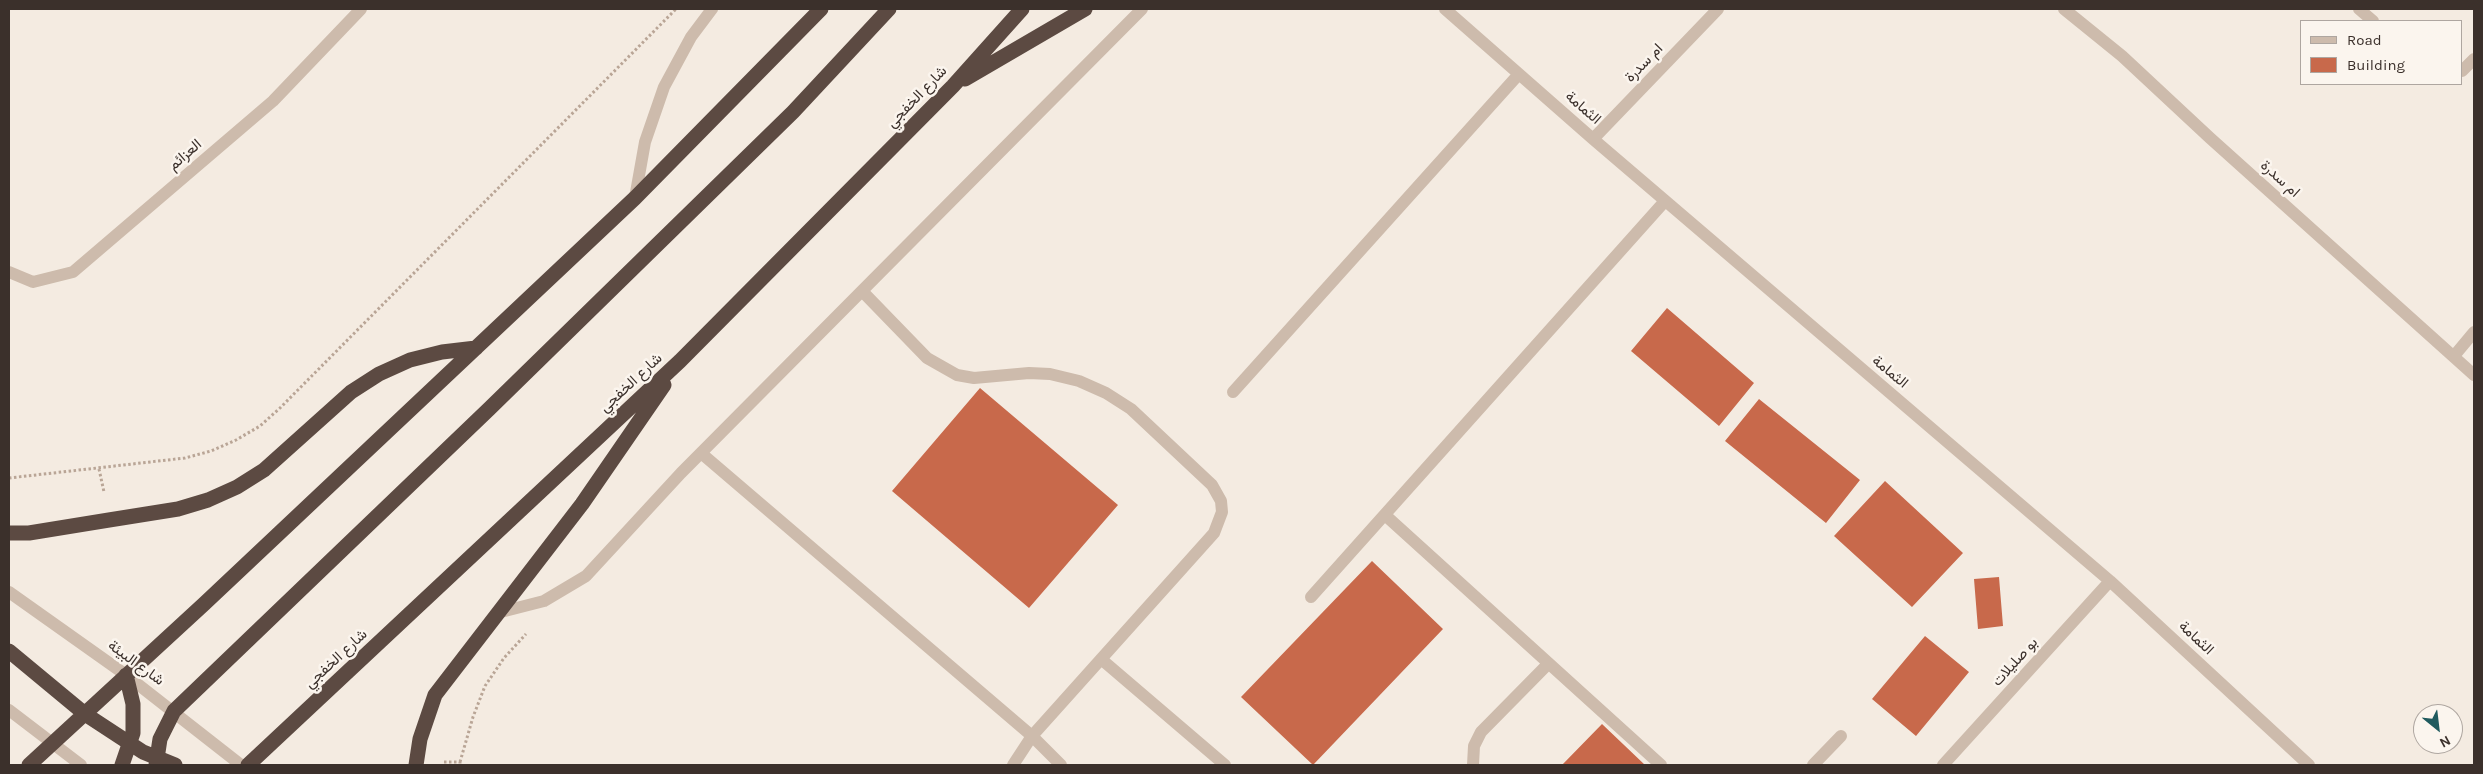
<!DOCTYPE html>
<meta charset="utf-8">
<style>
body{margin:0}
#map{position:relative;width:2483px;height:774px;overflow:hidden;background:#f4ebe1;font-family:Karla,sans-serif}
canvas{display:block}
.frame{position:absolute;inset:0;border:10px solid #3b302b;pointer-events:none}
.legend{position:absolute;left:2300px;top:20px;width:162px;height:65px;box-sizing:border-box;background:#fbf5ee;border:1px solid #aea6a0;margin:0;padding:6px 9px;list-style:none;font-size:15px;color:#3b302b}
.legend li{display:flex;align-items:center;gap:10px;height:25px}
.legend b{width:25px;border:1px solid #aea6a0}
.north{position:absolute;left:2413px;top:704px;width:50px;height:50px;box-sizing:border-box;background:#fbf5ee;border:1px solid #aea6a0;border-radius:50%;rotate:151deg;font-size:14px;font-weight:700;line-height:20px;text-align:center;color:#3b302b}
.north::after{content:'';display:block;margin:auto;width:18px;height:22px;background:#1f5a5e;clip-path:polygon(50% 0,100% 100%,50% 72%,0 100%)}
</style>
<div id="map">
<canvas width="2483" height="774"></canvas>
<div class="frame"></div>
<ul class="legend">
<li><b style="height:6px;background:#cdbbac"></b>Road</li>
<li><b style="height:14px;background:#c8694b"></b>Building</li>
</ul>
<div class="north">N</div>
</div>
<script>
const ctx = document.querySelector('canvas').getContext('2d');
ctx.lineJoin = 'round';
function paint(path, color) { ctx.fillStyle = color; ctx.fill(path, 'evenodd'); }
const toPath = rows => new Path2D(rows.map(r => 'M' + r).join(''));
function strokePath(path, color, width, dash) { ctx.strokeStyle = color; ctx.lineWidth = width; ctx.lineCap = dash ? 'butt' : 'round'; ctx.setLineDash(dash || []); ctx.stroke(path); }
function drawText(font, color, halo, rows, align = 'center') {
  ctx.font = font + ' Karla,Vazirmatn,sans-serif'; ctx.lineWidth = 5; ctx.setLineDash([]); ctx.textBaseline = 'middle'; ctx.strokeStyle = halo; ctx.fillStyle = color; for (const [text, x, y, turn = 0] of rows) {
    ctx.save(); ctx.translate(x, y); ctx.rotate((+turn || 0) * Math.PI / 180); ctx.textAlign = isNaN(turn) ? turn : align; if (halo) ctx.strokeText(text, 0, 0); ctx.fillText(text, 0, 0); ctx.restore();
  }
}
paint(toPath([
 [1667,308,1754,383,1719,426,1631,351],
 [980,388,1118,505,1029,608,892,491],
 [1759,399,1860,480,1826,523,1725,441],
 [1885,481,1963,553,1912,607,1834,536],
 [1372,561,1443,629,1313,765,1241,697],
 [1999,577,2003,626,1978,629,1974,579],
 [1925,636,1969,672,1916,736,1872,699],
 [1602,724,1645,765,1562,765]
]), '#c8694b');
strokePath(toPath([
 [99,469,104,492],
 [9,478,185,458,211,451,236,440,260,426,280,408,676,9],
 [444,762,460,762,460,765],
 [460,762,473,717,485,686,504,658,526,634]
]), '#b9a596', 3, [2.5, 2.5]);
strokePath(toPath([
 [1445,9,1593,139,2110,581,2309,765],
 [2064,9,2122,56,2210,138,2474,375],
 [2359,9,2373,21],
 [2462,71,2474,59],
 [1593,139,1718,9],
 [635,198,645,142,664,87,691,37,712,9],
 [9,272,33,282,73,272,273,101,361,9],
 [862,291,927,358,957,375,974,378,1029,373,1050,374,1079,381,1106,393,1131,409,1212,485,1221,501,1222,512,1214,533,1032,736,1013,765],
 [2454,356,2474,332],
 [1233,392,1519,74],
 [701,453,1032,736,1061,765],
 [1385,515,1661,765],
 [9,592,126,675,241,765],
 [1311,597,1665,201],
 [497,613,544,601,586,576,681,473,1142,9],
 [1101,659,1225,765],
 [9,710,81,765],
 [1473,765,1474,746,1481,732,1548,664],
 [1813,765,1841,736],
 [1943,765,2110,581]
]), '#cdbbac', 12);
strokePath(toPath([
 [965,79,1085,9],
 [9,533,29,533,109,520,178,509,208,500,237,487,264,470,351,392,379,374,410,360,442,352,476,348],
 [9,651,85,714,143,752,175,765],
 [29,765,204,604,635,198,821,9],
 [122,765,133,733,133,704,126,675],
 [156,765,160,739,174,711,489,409,793,112,889,9],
 [248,765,680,361,953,86,1022,9],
 [416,765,420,739,435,695,582,504,664,385]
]), '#5c4a42', 15);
drawText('15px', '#3b302b', '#fbf5ee', [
 ["ام سدرة",1644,63,-46],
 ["شارع الخفجي",917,97,-46],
 ["الثمامة",1583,108,41],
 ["العزائم",185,155,-41],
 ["ام سدرة",2280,179,42],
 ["الثمامة",1890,372,40],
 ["شارع الخفجي",631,383,-43],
 ["الثمامة",2196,638,43],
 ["شارع الخفجي",336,659,-43],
 ["بو صليلات",2015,662,-48],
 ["شارع البيئة",136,663,36]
]);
</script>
